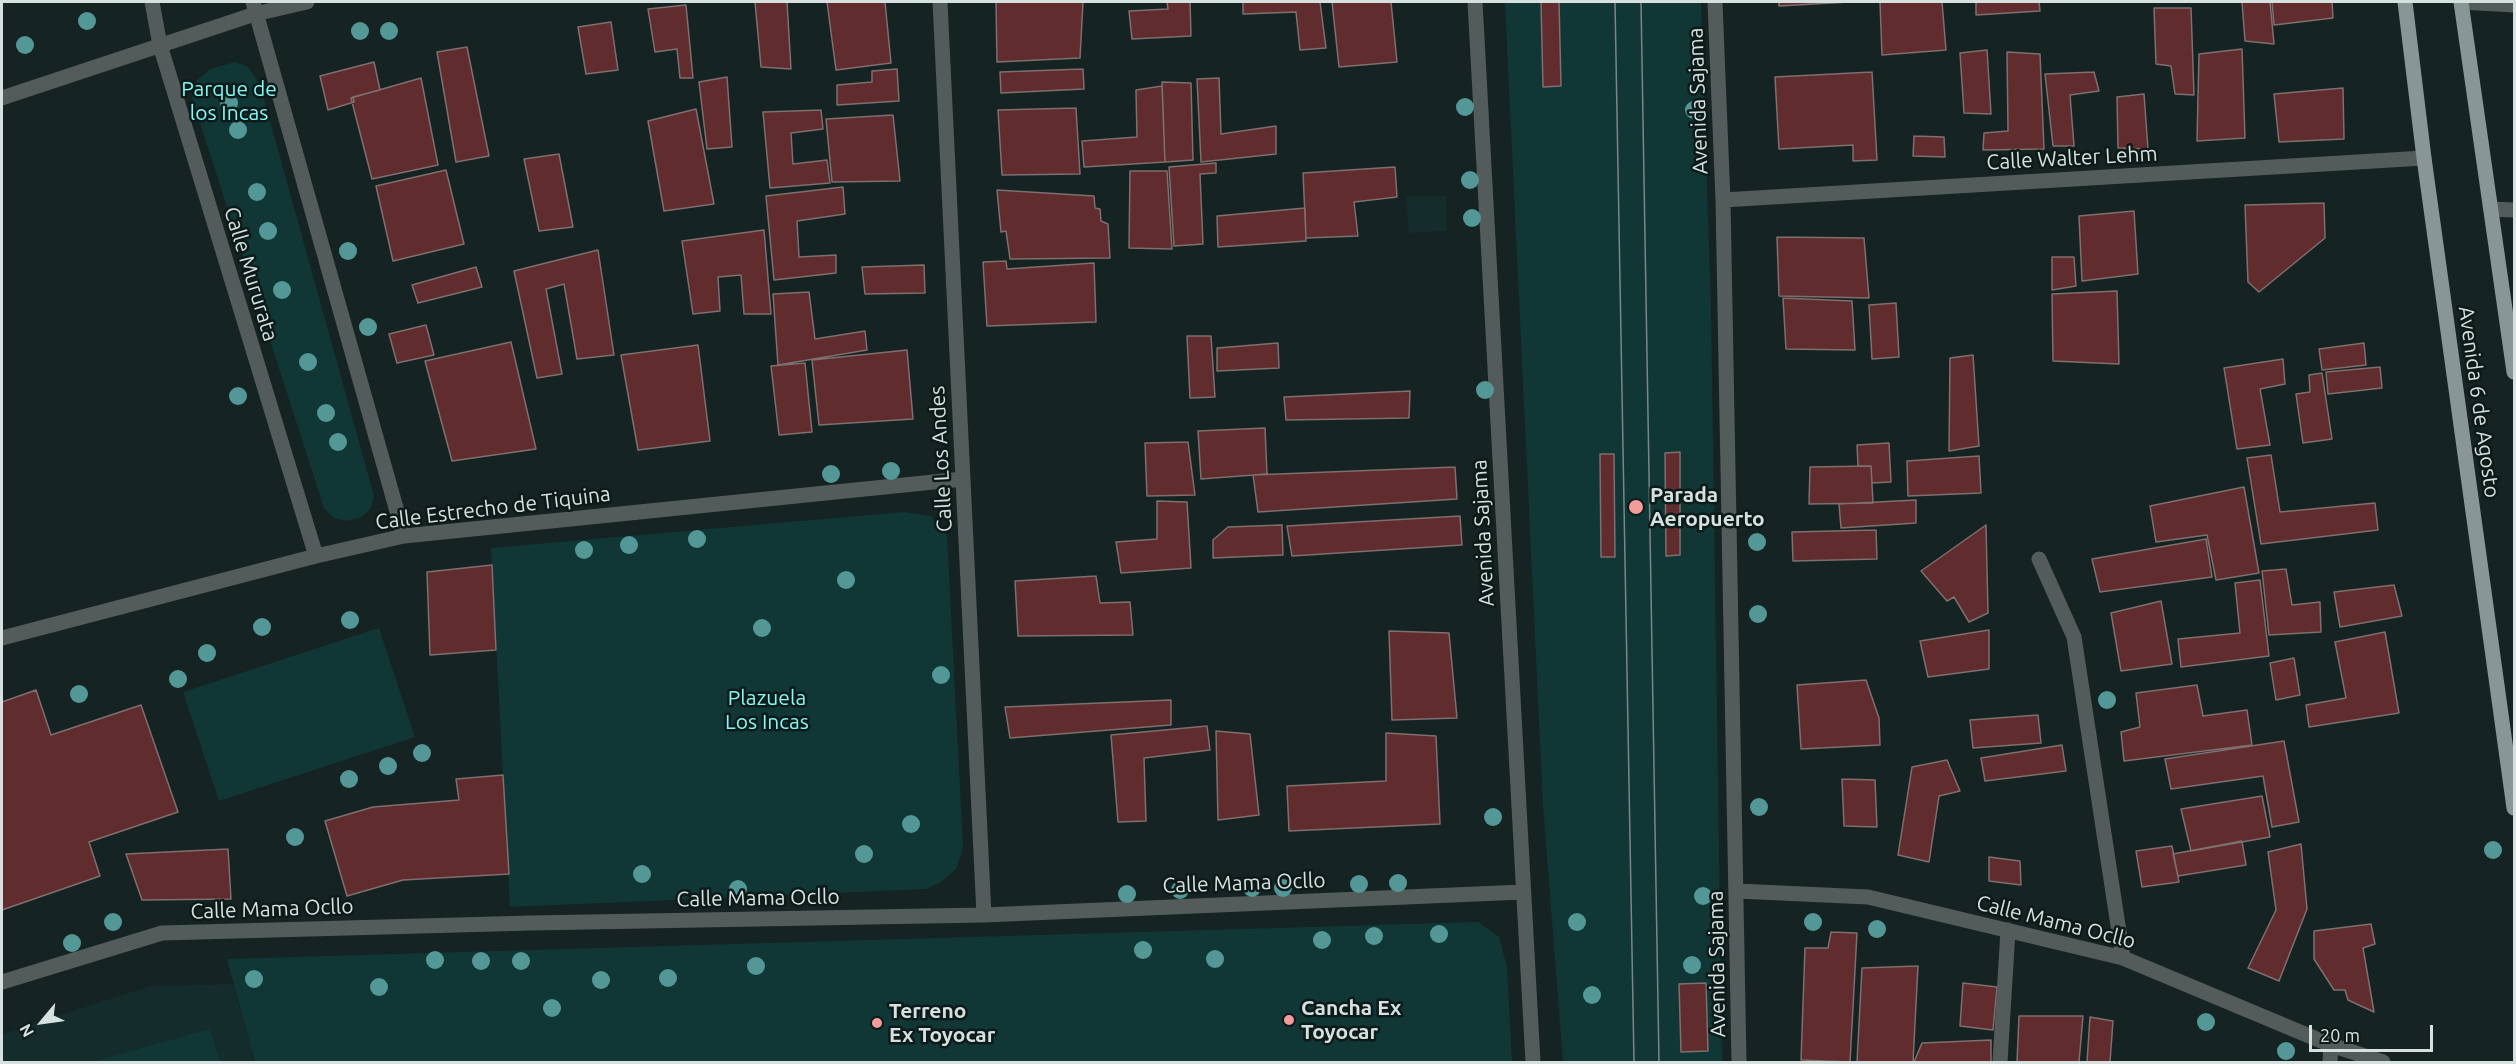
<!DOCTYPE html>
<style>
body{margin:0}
#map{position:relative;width:2516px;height:1064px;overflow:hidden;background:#152323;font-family:Ubuntu,sans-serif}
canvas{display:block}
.frame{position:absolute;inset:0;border:3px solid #d6e0df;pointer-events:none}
.north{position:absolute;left:12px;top:992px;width:60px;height:60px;-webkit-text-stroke:4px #0c1a19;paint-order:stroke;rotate:241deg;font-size:16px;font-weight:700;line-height:24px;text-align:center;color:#d6e0df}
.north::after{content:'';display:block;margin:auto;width:21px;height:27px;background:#d6e0df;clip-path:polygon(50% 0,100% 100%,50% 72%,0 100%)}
.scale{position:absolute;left:2309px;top:1025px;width:124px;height:27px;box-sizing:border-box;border:3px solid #d6e0df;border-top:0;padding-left:8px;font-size:18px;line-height:21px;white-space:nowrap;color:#d6e0df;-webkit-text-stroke:4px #0c1a19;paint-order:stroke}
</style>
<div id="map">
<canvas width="2516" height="1064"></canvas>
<div class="frame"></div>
<div class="north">N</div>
<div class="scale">20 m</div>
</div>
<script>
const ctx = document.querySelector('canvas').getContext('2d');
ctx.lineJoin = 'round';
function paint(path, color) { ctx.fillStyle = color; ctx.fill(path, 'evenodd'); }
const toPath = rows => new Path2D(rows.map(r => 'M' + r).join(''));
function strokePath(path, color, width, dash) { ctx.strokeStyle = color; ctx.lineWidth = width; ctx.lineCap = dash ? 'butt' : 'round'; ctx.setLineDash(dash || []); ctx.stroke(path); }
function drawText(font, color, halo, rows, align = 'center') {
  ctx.font = font + ' Ubuntu,sans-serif'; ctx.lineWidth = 5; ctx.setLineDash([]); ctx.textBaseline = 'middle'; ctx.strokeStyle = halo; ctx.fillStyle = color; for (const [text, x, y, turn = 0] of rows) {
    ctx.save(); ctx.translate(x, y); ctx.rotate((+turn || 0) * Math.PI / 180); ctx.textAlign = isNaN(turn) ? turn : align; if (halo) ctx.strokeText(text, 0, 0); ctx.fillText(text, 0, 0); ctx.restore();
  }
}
paint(toPath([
 [1406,196,1446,196,1447,231,1409,233],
 [233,984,255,1062,2,1062,2,1034,150,986]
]), '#142c2b');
paint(toPath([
 [1505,2,1701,2,1711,309,1722,1062,1563,1062,1543,805],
 [235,62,248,67,260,85,374,496,371,508,361,517,347,521,334,518,324,508,192,98,197,80,210,69],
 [904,512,931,516,947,535,963,848,956,869,941,882,926,889,510,907,491,548],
 [379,628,415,737,219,801,183,692],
 [1478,922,1499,937,1507,967,1512,1062,255,1062,227,959],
 [210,1029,220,1062,92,1062]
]), '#103736');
const building = toPath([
 [755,2,787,2,791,69,761,67,755,2],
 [827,2,885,2,891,63,836,70,827,2],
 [996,2,1083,2,1080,58,997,62,996,2],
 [1167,2,1190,2,1191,36,1132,39,1129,11,1168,9,1167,2],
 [1243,2,1320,2,1326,48,1300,50,1296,12,1243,14,1243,2],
 [1332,2,1391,2,1397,62,1339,67,1332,2],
 [1541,2,1559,2,1561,86,1543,87,1541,2],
 [1779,2,1849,2,1779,6,1779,2],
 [1880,2,1942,2,1946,50,1882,55,1880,2],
 [1976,2,2039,2,2040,11,1976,15,1976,2],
 [2242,2,2270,2,2274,44,2245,41,2242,2],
 [2272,2,2332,2,2333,18,2274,25,2272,2],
 [686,5,693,78,680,78,677,49,655,52,648,9,686,5],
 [2154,8,2191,8,2194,95,2175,94,2171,66,2156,64,2154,8],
 [611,22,618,70,586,74,578,27,611,22],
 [467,47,489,156,456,162,437,52,467,47],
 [2242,49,2245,138,2197,141,2199,54,2242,49],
 [1987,50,1991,114,1964,113,1960,53,1987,50],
 [2007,52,2040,54,2044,149,1983,150,1984,133,2008,131,2007,52],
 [374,62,380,90,353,97,354,102,328,110,320,76,374,62],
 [897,69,899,101,837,105,837,85,872,82,872,71,897,69],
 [1083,69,1084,89,1001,93,1000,72,1083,69],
 [1872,72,1877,160,1853,161,1853,145,1779,149,1775,77,1872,72],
 [2094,72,2099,91,2070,95,2074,146,2053,146,2045,74,2094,72],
 [727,77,732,147,707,149,699,82,727,77],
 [421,78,438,165,372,179,351,98,421,78],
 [1219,78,1221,134,1276,126,1276,154,1201,162,1197,79,1219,78],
 [1162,82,1191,83,1193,160,1165,162,1162,82],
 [1162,86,1165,162,1084,167,1082,141,1137,137,1136,90,1162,86],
 [2343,88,2344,139,2279,142,2274,94,2343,88],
 [2144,94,2148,149,2118,148,2117,97,2144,94],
 [1076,108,1080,174,1002,175,998,110,1076,108],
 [696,109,714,204,664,211,648,121,696,109],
 [821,110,823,129,791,133,793,164,827,160,830,183,770,188,763,112,821,110],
 [893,115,900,181,832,182,826,119,893,115],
 [1914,136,1944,137,1945,157,1913,156,1914,136],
 [559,154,573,227,539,231,524,159,559,154],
 [1216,163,1216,173,1200,174,1203,244,1174,246,1169,167,1216,163],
 [1395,167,1397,197,1354,202,1358,236,1306,238,1303,173,1395,167],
 [446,170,464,244,393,261,376,186,446,170],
 [1130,171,1167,171,1172,249,1129,248,1130,171],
 [843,187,845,214,797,221,799,257,836,255,836,273,774,280,766,196,843,187],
 [997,190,1094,196,1095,208,1100,209,1101,221,1108,224,1110,258,1010,259,1006,231,1001,232,997,190],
 [2324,203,2325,238,2259,292,2248,282,2245,205,2324,203],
 [1305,208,1306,241,1218,247,1217,216,1305,208],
 [2134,211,2138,274,2082,281,2079,216,2134,211],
 [764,230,771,314,744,314,741,275,718,277,720,311,693,314,682,241,764,230],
 [1777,237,1864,238,1869,298,1779,296,1777,237],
 [598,250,614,355,577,359,564,284,546,289,562,374,537,378,514,271,598,250],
 [2052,257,2074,257,2076,286,2052,290,2052,257],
 [1006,261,1007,269,1094,263,1096,322,987,326,983,262,1006,261],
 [924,265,925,293,865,294,862,267,924,265],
 [476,267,482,287,418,303,412,285,476,267],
 [2117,291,2119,364,2053,361,2052,294,2117,291],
 [809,292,815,339,865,331,867,350,778,365,773,294,809,292],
 [1783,298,1852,301,1855,350,1786,349,1783,298],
 [1896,303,1899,357,1872,359,1869,305,1896,303],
 [426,325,434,355,397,363,389,334,426,325],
 [1187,336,1211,336,1215,397,1190,398,1187,336],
 [511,342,536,449,452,461,425,361,511,342],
 [1278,343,1279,368,1217,371,1217,348,1278,343],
 [2364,343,2366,365,2322,370,2319,349,2364,343],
 [698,345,710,441,638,450,621,355,698,345],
 [907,350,913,419,819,425,812,360,907,350],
 [1973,355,1979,446,1949,451,1950,358,1973,355],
 [2283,359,2285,384,2260,389,2270,445,2237,449,2224,368,2283,359],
 [805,363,812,432,779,435,771,366,805,363],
 [2380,367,2382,388,2328,394,2326,372,2380,367],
 [2322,373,2332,439,2303,443,2296,394,2310,392,2309,375,2322,373],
 [1410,391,1409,418,1286,420,1284,397,1410,391],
 [1265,428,1267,474,1201,479,1198,431,1265,428],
 [1188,442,1195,495,1147,496,1145,443,1188,442],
 [1889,443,1891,482,1872,483,1871,466,1858,466,1857,445,1889,443],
 [1680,452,1680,555,1666,556,1665,453,1680,452],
 [1600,454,1614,454,1615,557,1601,557,1600,454],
 [2271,455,2280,512,2375,503,2378,530,2261,544,2247,458,2271,455],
 [1979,456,1981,493,1908,496,1907,461,1979,456],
 [1871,466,1873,503,1809,504,1810,467,1871,466],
 [1455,467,1457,499,1258,512,1253,475,1455,467],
 [2244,487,2259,573,2216,580,2207,535,2156,542,2150,506,2244,487],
 [1916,500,1916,523,1841,528,1839,504,1916,500],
 [1157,501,1187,502,1191,568,1121,573,1116,542,1157,539,1157,501],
 [1460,516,1462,545,1292,556,1287,526,1460,516],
 [1282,525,1283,555,1213,558,1213,540,1228,527,1282,525],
 [1986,525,1988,613,1969,622,1954,597,1947,601,1921,571,1986,525],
 [1876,530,1877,559,1793,561,1792,532,1876,530],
 [2206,539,2212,577,2100,592,2092,559,2206,539],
 [492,565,496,650,430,655,427,572,492,565],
 [2286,569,2292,605,2320,602,2321,632,2269,635,2262,571,2286,569],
 [1096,576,1100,603,1130,602,1133,635,1018,636,1015,581,1096,576],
 [2260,580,2269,656,2181,667,2178,639,2240,633,2235,583,2260,580],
 [2394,585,2402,616,2340,627,2334,592,2394,585],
 [2161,601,2172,664,2121,671,2111,613,2161,601],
 [1989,630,1989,669,1928,677,1920,641,1989,630],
 [1389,631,1449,633,1457,718,1392,720,1389,631],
 [2385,632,2399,713,2309,727,2306,705,2346,698,2335,642,2385,632],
 [2294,658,2300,695,2276,700,2270,663,2294,658],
 [1866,680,1879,718,1880,745,1801,749,1797,685,1866,680],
 [2197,685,2203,716,2247,710,2252,745,2124,761,2121,732,2140,727,2136,693,2197,685],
 [36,690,51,735,141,705,178,812,89,842,100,876,2,910,2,702,36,690],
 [1171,700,1171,725,1010,738,1005,707,1171,700],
 [2038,715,2041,743,1973,748,1970,720,2038,715],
 [1207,726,1210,750,1144,758,1146,821,1118,822,1111,735,1207,726],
 [1216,731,1250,734,1259,815,1218,820,1216,731],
 [1386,733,1436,736,1440,824,1289,831,1287,786,1386,781,1386,733],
 [2284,741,2299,822,2272,827,2263,776,2171,789,2165,759,2284,741],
 [2062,745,2066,771,1985,781,1981,758,2062,745],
 [1947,760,1960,791,1939,796,1929,862,1898,855,1912,767,1947,760],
 [503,775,509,874,403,880,347,896,325,821,373,807,459,800,456,779,503,775],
 [1842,779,1875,780,1877,827,1844,826,1842,779],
 [2262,796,2270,837,2191,851,2181,809,2262,796],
 [2242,841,2246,865,2178,876,2173,854,2242,841],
 [2301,844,2307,909,2279,981,2248,968,2276,910,2268,852,2301,844],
 [2172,846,2179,882,2142,887,2136,851,2172,846],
 [228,849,231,899,142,900,126,854,228,849],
 [1989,857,2020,861,2021,885,1989,881,1989,857],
 [2371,924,2375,944,2363,948,2374,1012,2348,1000,2345,990,2334,990,2314,959,2314,931,2371,924],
 [1831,932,1857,933,1850,1062,1801,1060,1805,948,1828,948,1831,932],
 [1918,966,1913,1062,1857,1062,1862,968,1918,966],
 [1706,983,1708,1051,1681,1052,1679,984,1706,983],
 [1963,983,1997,987,1993,1030,1960,1026,1963,983],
 [2019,1016,2083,1016,2079,1062,2017,1062,2019,1016],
 [2090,1017,2113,1021,2110,1062,2087,1062,2090,1017],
 [1991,1040,1991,1062,1914,1062,1922,1043,1991,1040]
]);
paint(building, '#602c2d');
strokePath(building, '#7f6f6f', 1.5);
strokePath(toPath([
 [152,2,160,45,316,556],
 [253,2,404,536],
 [940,2,984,915],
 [1475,2,1533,1062],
 [1715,2,1723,200,1739,1062],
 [2461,2,2514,5],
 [2,98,255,14,307,2],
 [1723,200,2424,158],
 [2491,209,2514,210],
 [2039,559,2074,637,2123,958],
 [2,638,316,556,404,536,963,479],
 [1737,891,1868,897,2123,958,2331,1045,2383,1062],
 [2,982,162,933,531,923,984,915,1523,892],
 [2000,1062,2008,930],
 [2330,1062,2331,1045]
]), '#545b5b', 15);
strokePath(toPath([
 [2405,2,2424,158,2514,808],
 [2461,2,2514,372]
]), '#889695', 15);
strokePath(toPath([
 [1615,2,1634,1062],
 [1641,2,1659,1062]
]), '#7b8786', 1.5);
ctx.fillStyle = '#539896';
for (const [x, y] of [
 [87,21],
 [360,31],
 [389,31],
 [25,45],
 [229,103],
 [1465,107],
 [1694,110],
 [238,130],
 [1470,180],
 [257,192],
 [1472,218],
 [268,231],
 [348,251],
 [282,290],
 [368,327],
 [308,362],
 [1485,390],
 [238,396],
 [326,413],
 [338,442],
 [891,471],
 [831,474],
 [697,539],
 [1757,542],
 [629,545],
 [584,550],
 [846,580],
 [1758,614],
 [350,620],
 [262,627],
 [762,628],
 [207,653],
 [941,675],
 [178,679],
 [79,694],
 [2107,700],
 [422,753],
 [388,766],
 [349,779],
 [1759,807],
 [1493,817],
 [911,824],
 [295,837],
 [2493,850],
 [864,854],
 [642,874],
 [1398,883],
 [1359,884],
 [1252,888],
 [1283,888],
 [738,889],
 [1180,890],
 [1127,894],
 [1703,896],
 [113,922],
 [1577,922],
 [1813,922],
 [1877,929],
 [1439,934],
 [1374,936],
 [1322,940],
 [72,943],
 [1143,950],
 [1215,959],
 [435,960],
 [481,961],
 [521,961],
 [1692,965],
 [756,966],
 [668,978],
 [254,979],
 [601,980],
 [379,987],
 [1592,995],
 [552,1008],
 [2206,1022],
 [2286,1051]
]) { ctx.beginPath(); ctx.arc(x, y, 9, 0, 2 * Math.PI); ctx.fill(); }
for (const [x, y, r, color] of [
 [1636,507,8,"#f59b9b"],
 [1289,1020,6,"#f59b9b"],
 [877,1023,6,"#f59b9b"]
]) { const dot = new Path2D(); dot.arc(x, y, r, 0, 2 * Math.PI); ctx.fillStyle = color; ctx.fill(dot); strokePath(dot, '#0c1a19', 2); }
drawText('21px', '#85f8f4', '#0c1a19', [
 ["Parque de",229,89],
 ["los Incas",229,113],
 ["Plazuela",767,698],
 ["Los Incas",767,722]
]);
drawText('21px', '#d6e0df', '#0c1a19', [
 ["Avenida Sajama",1698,101,-92],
 ["Calle Walter Lehm",2072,158,-3],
 ["Calle Mururata",251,274,73],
 ["Avenida 6 de Agosto",2479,402,82],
 ["Calle Los Andes",941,459,-93],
 ["Calle Estrecho de Tiquina",493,508,-7],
 ["Avenida Sajama",1483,533,-93],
 ["Calle Mama Ocllo",1244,883,-2],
 ["Calle Mama Ocllo",758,898,-1],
 ["Calle Mama Ocllo",272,909,-2],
 ["Calle Mama Ocllo",2056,922,14],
 ["Avenida Sajama",1717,964,-91]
]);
drawText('bold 21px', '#d6e0df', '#0c1a19', [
 ["Parada",1650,495],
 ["Aeropuerto",1650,519],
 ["Cancha Ex",1301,1008],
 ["Toyocar",1301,1032],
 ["Terreno",889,1011],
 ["Ex Toyocar",889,1035]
], 'left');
</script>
